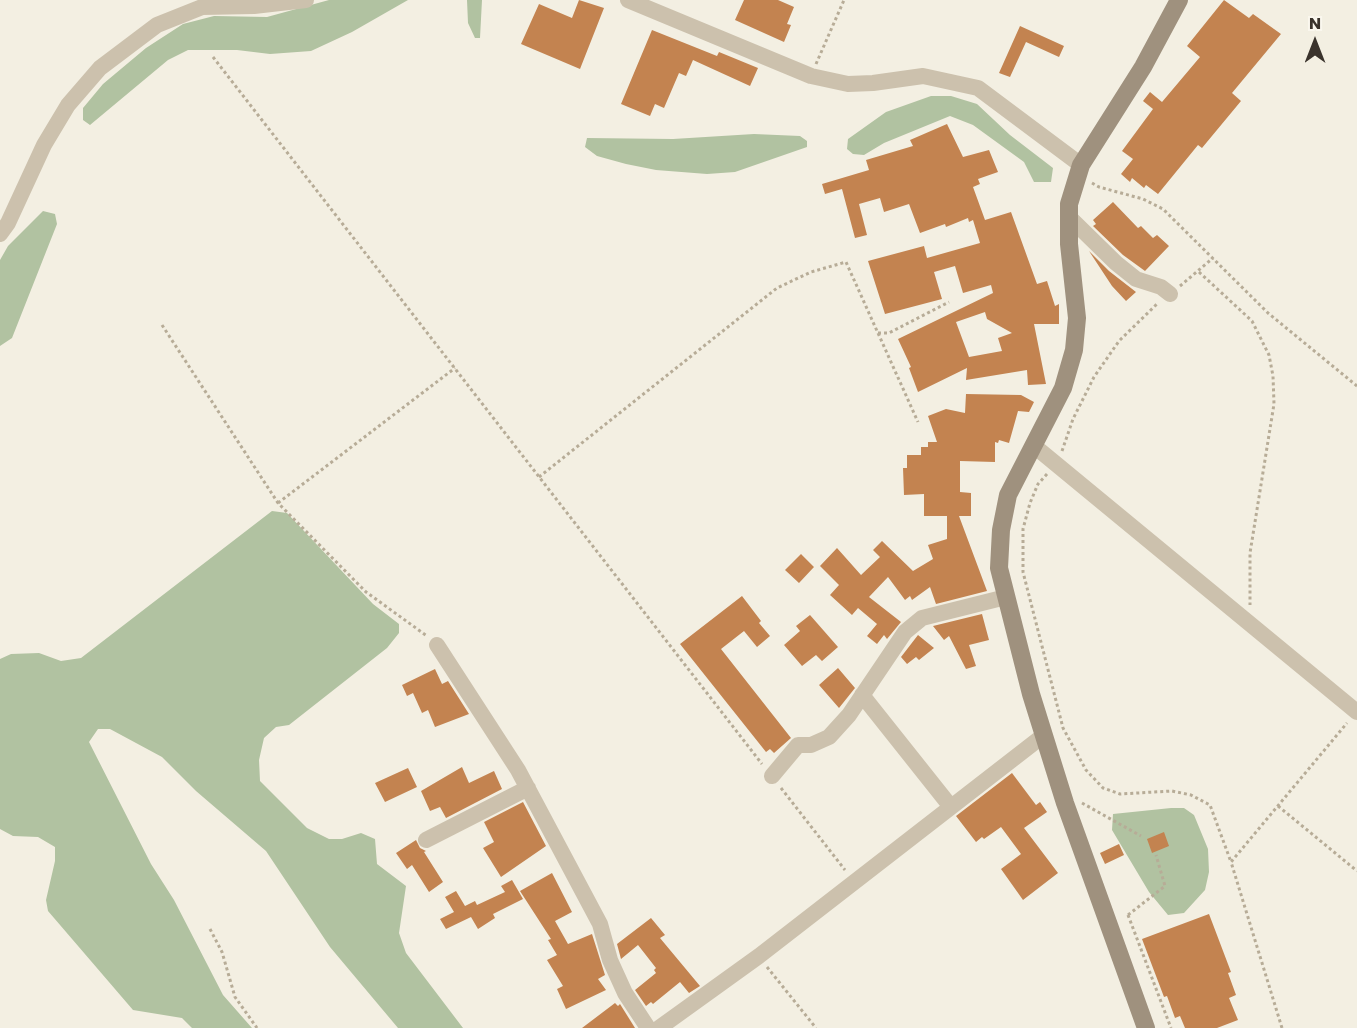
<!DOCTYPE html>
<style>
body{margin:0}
#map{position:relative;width:1357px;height:1028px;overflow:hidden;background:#f3efe2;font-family:Poppins,sans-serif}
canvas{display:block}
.north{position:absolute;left:1285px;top:12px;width:60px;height:60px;-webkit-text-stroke:4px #faf7ee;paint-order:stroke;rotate:0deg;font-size:16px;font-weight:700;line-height:24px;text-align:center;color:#3a332c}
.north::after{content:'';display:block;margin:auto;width:21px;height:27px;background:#3a332c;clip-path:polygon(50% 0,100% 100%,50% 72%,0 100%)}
</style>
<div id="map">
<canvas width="1357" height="1028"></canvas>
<div class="north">N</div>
</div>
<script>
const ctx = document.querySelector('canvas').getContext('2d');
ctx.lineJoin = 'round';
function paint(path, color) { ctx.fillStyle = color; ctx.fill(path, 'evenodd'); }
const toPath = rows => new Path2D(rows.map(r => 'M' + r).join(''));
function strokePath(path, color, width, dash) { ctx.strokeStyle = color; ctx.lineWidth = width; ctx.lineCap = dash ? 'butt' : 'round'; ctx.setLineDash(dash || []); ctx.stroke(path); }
paint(toPath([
 [329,0,408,0,352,32,311,51,270,54,237,50,188,50,168,60,90,125,83,120,83,108,103,84,146,48,183,24,214,16,267,17],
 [467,0,482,0,480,38,475,38,468,23],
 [931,96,951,96,977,104,1010,135,1053,168,1051,182,1034,182,1024,162,973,125,950,116,884,143,864,155,853,154,847,149,848,139,886,112],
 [754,134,800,136,807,141,807,147,735,172,707,174,656,170,626,164,597,156,585,147,587,138,673,139],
 [43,211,55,214,57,224,12,338,0,346,0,260,8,246],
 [272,511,287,513,373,604,399,624,399,633,387,648,289,725,276,727,264,738,259,760,260,781,307,828,329,839,342,839,361,833,375,839,377,864,406,886,399,933,406,953,463,1028,398,1028,330,947,266,851,196,791,162,757,110,729,98,729,89,742,151,864,174,900,223,995,252,1028,192,1028,182,1018,133,1010,48,911,46,900,55,861,55,847,38,837,13,836,0,829,0,659,11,654,39,653,61,661,81,658],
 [1171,808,1184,808,1194,815,1208,849,1209,872,1205,890,1184,913,1168,915,1149,892,1112,830,1113,814]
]), '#b1c2a1');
paint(toPath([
 [579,0,604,8,580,69,521,44,539,4,572,18],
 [744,0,778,0,794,7,787,24,791,25,784,42,735,20],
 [1224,0,1249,18,1253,14,1281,34,1232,93,1241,101,1202,148,1198,145,1158,194,1146,185,1144,188,1132,178,1130,182,1121,174,1133,159,1122,151,1153,109,1143,101,1150,92,1162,102,1200,57,1187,46],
 [1020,26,1064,46,1059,57,1026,42,1010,77,999,73],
 [652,30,717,56,719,52,758,68,750,86,693,60,686,76,679,73,664,108,655,104,650,116,621,104],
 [947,124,963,157,989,150,998,172,978,179,980,184,973,187,985,220,1011,212,1037,284,1047,281,1055,306,1059,304,1059,324,1034,324,1046,384,1028,385,1027,370,966,380,967,368,918,392,909,368,911,367,898,339,993,293,991,285,963,293,955,266,934,272,942,299,885,314,868,261,924,246,927,258,980,243,973,220,969,222,968,218,946,227,945,224,920,233,909,204,884,212,880,198,859,204,867,235,855,238,842,189,825,194,822,184,869,170,866,160,913,146,910,140],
 [985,312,987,319,1012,333,998,338,1002,351,969,357,956,322],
 [1113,202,1138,228,1141,226,1153,238,1157,235,1169,246,1145,271,1123,255,1093,226,1096,224,1093,220],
 [1089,251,1109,271,1136,292,1126,301,1112,286],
 [966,394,1021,395,1034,402,1029,412,1018,411,1009,443,999,440,998,443,995,442,995,462,960,461,960,492,971,493,971,516,959,516,987,591,936,604,930,587,912,600,910,596,905,600,888,577,869,597,901,622,887,639,884,635,877,644,867,636,877,624,858,608,852,615,830,595,839,585,820,566,837,548,861,575,880,557,873,550,882,541,913,571,933,559,928,545,947,539,947,516,924,516,924,494,904,495,903,468,907,468,907,455,921,455,921,447,928,447,928,442,937,442,928,416,946,409,965,413],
 [801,554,814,567,799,583,785,570],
 [742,596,761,621,759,623,770,636,757,647,744,631,721,649,791,738,774,753,770,749,766,752,680,644],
 [982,614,989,640,969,645,976,666,966,669,949,636,944,640,933,626],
 [810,615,838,647,822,661,816,655,802,666,784,645,800,631,796,626],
 [918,635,934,648,919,660,916,657,907,664,901,657],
 [838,668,855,688,839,708,819,685],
 [435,669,442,684,448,681,469,714,435,727,428,710,422,713,413,693,407,696,402,685],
 [462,767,469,783,494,771,502,789,446,818,440,807,430,811,421,791],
 [408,768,417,787,385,802,375,783],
 [1012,773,1036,805,1040,802,1047,812,1024,828,1058,873,1023,900,1001,869,1021,854,1001,827,984,839,982,837,976,842,956,816],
 [523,802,546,846,501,877,483,848,494,842,484,822],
 [1164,832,1169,846,1152,853,1147,839],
 [416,840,420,848,426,851,424,852,443,882,429,892,412,865,407,869,396,853],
 [1119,844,1124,855,1105,864,1100,853],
 [552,873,572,912,555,921,568,944,592,934,605,975,598,979,606,990,566,1009,557,989,563,986,547,960,557,955,548,940,551,939,520,891],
 [512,880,523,899,493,914,495,918,478,929,471,917,446,929,440,919,454,912,445,897,456,891,465,906,475,901,477,905,505,892,501,886],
 [1209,914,1231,972,1228,973,1236,995,1229,998,1238,1020,1217,1028,1185,1028,1180,1016,1175,1018,1167,996,1164,997,1142,939],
 [651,918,665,935,660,938,700,986,689,993,680,982,653,1004,651,1002,646,1006,635,990,656,973,654,970,656,968,638,945,621,959,617,944],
 [615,1003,618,1006,620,1004,635,1028,582,1028]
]), '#c38350');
strokePath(toPath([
 [213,57,762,764],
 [816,64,844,0],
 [1092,183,1099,187,1143,199,1163,209,1268,313,1357,386],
 [1199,272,1252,321,1269,355,1273,376,1274,404,1250,553,1250,605],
 [1180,286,1213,258],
 [162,325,278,503,366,592,427,636],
 [878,333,889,333,949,302],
 [1062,451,1073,419,1094,377,1119,341,1158,303],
 [1047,474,1038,484,1030,503,1023,529,1023,572,1063,728,1086,770,1103,788,1120,794,1172,791,1191,795,1210,805,1231,862],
 [539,477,777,288,811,272,846,262,918,422],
 [278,503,455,368],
 [781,788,845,870],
 [1082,803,1141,836],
 [1278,806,1357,871],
 [1128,915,1171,1028],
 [1128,915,1165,886,1156,855],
 [210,929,222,952,235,997,257,1028],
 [767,967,816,1028],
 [1282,1028,1231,862,1347,723]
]), '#b7ac97', 3, [3, 3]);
strokePath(toPath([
 [628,0,811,76,848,84,873,83,923,76,978,88,1081,165],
 [1069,217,1116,263,1136,279,1161,287,1170,294],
 [0,234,8,223,44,145,68,105,100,68,157,25,202,7,254,6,306,0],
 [1033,445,1357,712],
 [437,645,518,770,600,924,610,960,625,993,648,1028],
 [862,695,951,807],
 [772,776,798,745,811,745,829,737,849,715,905,632,922,618,1006,597],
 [426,840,528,788],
 [659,1028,759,956,1044,735]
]), '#ccc1ad', 16);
strokePath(toPath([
 [1146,1028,1065,803,1031,694,999,568,1001,530,1008,495,1063,388,1074,350,1077,318,1069,244,1069,204,1081,165,1143,67,1179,0]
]), '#9f917e', 18);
</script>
